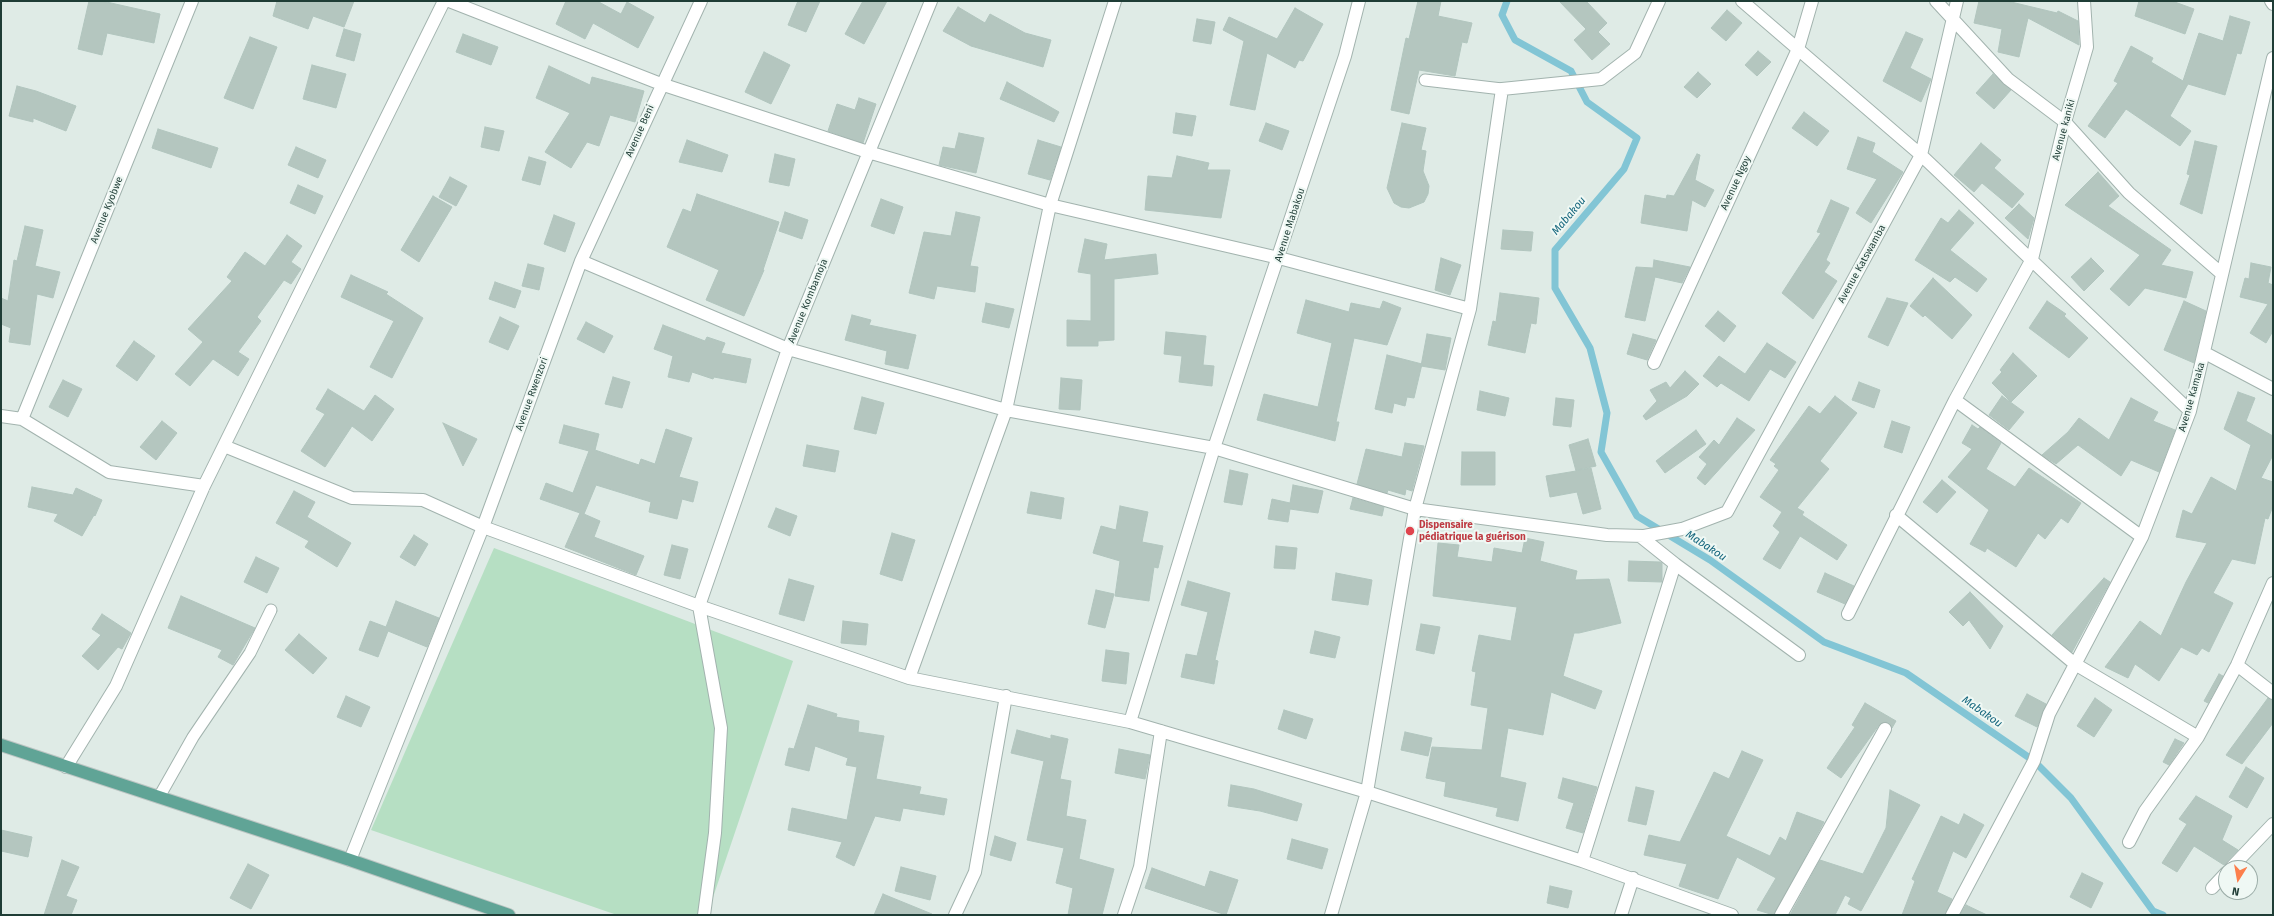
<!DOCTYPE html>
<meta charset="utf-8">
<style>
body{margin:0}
#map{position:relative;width:2274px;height:916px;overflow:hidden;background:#dfebe6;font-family:"Fira Sans",sans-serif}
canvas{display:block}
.frame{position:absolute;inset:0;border:2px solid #1f3d36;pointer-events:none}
.north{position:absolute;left:2218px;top:860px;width:40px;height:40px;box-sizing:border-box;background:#eff8f4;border:1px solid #9cada8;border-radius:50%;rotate:191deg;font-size:11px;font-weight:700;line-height:16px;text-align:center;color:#1f3d36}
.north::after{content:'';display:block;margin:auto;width:14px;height:18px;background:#fc7f4c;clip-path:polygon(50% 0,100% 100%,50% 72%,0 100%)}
</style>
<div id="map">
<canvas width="2274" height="916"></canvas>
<div class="frame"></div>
<div class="north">N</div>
</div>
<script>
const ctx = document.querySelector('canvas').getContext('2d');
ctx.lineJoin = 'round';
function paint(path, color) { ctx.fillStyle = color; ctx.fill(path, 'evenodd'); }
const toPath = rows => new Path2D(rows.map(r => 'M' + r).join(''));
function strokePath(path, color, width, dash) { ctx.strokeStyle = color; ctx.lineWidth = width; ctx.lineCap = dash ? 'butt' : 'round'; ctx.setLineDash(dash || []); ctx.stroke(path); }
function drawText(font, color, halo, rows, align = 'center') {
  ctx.font = font + ' "Fira Sans",sans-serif'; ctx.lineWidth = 4; ctx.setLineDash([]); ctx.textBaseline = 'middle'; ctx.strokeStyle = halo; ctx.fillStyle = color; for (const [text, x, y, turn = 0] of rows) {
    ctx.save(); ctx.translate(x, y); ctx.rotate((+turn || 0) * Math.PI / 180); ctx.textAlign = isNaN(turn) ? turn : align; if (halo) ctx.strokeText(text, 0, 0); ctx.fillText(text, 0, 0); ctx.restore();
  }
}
paint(toPath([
 [494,548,793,661,707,915,617,915,371,830]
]), '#b6dfc3');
strokePath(toPath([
 [1507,1,1502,15,1515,40,1571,71,1587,102,1637,138,1624,169,1555,250,1555,288,1590,348,1607,413,1601,452,1637,516,1710,560,1824,642,1906,673,2034,761,2071,798,2153,911,2163,915]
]), '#82c5d5', 7);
const building = toPath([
 [89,1,102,1,160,14,154,43,107,33,102,55,78,49,89,1],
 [277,1,354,1,344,27,313,16,308,29,273,16,277,1],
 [566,1,597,1,621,14,627,2,654,17,638,48,593,23,585,39,556,24,566,1],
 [798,1,820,1,806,32,788,25,798,1],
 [863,1,887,1,864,44,845,34,863,1],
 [1418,1,1441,1,1438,16,1472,23,1467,43,1462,42,1455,76,1419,70,1409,114,1391,110,1406,38,1409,39,1418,1],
 [1559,1,1586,1,1607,23,1598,32,1610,44,1592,60,1574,40,1586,29,1559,1],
 [1979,1,2007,1,2057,13,2058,11,2078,21,2079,45,2028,18,2019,57,1998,52,2002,29,1974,23,1979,1],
 [2139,1,2172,1,2194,9,2185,34,2135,16,2139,1],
 [958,7,985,23,990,14,1025,33,1051,40,1043,67,971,46,943,31,958,7],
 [1295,8,1323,24,1303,61,1299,60,1295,68,1267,53,1255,110,1230,105,1244,41,1223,30,1229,17,1277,39,1295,8],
 [1727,10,1742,23,1726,41,1711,28,1727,10],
 [2230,16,2250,22,2241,54,2237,53,2225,95,2188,84,2170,116,2191,131,2180,146,2126,109,2105,138,2088,126,2118,83,2114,81,2131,46,2153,58,2151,62,2183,81,2199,33,2223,41,2230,16],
 [1197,19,1215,22,1211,44,1193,41,1197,19],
 [344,29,361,34,354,61,336,56,344,29],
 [1906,32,1923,39,1910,68,1931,79,1921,102,1883,81,1906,32],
 [463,34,498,47,491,65,456,52,463,34],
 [250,37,277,47,253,109,224,98,250,37],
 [1758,51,1771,62,1757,76,1745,65,1758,51],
 [764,52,790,65,771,104,745,92,764,52],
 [312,65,346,74,336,108,303,99,312,65],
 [549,66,590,85,592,77,644,91,635,122,610,115,599,146,587,142,571,168,545,152,570,113,536,98,549,66],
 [1698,72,1711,84,1697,98,1684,87,1698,72],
 [1993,74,2011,90,1994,109,1976,93,1993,74],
 [1007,82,1059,112,1054,122,1000,99,1007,82],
 [17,86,36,91,76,106,66,131,33,118,33,122,9,116,17,86],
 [859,98,876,104,863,143,828,131,837,104,855,110,859,98],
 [1804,112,1829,131,1817,146,1792,128,1804,112],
 [1176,113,1196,116,1192,136,1173,133,1176,113],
 [1266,123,1289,131,1282,150,1259,141,1266,123],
 [1402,123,1426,128,1421,150,1426,151,1423,171,1429,186,1428,194,1424,202,1409,208,1401,207,1394,203,1387,188,1402,123],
 [485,127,504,131,499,151,481,147,485,127],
 [158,129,218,148,211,168,152,148,158,129],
 [959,133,984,138,976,173,939,165,943,147,955,149,959,133],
 [1858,137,1875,143,1872,152,1903,172,1871,223,1856,213,1877,179,1847,169,1858,137],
 [687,140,728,155,722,172,679,162,687,140],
 [1038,140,1061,147,1050,180,1028,174,1038,140],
 [2195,141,2217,146,2202,214,2180,204,2190,175,2187,174,2195,141],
 [1981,143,2001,160,1994,168,2024,194,2012,208,1982,183,1974,192,1954,175,1981,143],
 [296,147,326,160,318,178,288,165,296,147],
 [775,154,795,159,789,186,769,182,775,154],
 [1697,154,1700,155,1695,180,1714,190,1705,207,1692,200,1687,231,1641,223,1645,195,1666,199,1667,195,1674,196,1697,154],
 [1177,156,1209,163,1207,170,1230,170,1221,218,1145,210,1148,176,1172,178,1177,156],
 [529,157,546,162,540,185,522,180,529,157],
 [2098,172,2119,196,2108,206,2171,250,2161,265,2193,272,2186,298,2145,288,2129,306,2110,289,2140,255,2065,205,2098,172],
 [450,177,467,186,456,206,439,197,450,177],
 [298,185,323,196,315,214,290,203,298,185],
 [697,194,779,222,763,270,764,270,744,316,706,300,719,270,667,247,683,209,691,212,697,194],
 [433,196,452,207,419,262,401,250,433,196],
 [881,199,903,207,894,234,871,226,881,199],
 [1831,200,1849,208,1826,260,1830,263,1824,272,1837,281,1813,319,1782,293,1821,233,1817,232,1831,200],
 [2019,204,2034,218,2028,239,2005,218,2019,204],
 [1959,210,1974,223,1950,250,1987,279,1977,292,1955,277,1950,282,1915,260,1941,218,1948,223,1959,210],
 [785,212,808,220,802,239,779,231,785,212],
 [956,212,980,217,970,266,978,267,975,292,937,286,934,299,909,293,924,232,951,236,956,212],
 [554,215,575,223,565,252,544,244,554,215],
 [25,226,43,230,35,266,60,272,53,298,37,294,30,345,9,342,11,328,1,324,1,298,8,301,14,260,17,261,25,226],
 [1503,230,1533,232,1531,251,1501,249,1503,230],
 [287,235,302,246,291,262,301,269,291,284,284,280,257,317,261,321,238,352,249,359,238,376,213,359,190,386,175,374,203,342,188,329,232,281,227,277,245,252,265,266,287,235],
 [1085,239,1107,244,1104,260,1156,254,1158,274,1114,279,1114,340,1098,341,1098,346,1067,346,1067,320,1091,321,1091,274,1078,272,1085,239],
 [1441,258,1461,265,1450,295,1435,290,1441,258],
 [2091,258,2104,271,2084,291,2071,277,2091,258],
 [1654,260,1690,267,1682,283,1655,277,1645,321,1625,317,1636,267,1653,268,1654,260],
 [2251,263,2271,267,2268,283,2273,285,2273,331,2266,343,2250,333,2268,304,2240,297,2245,278,2249,279,2251,263],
 [528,264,544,268,539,290,522,286,528,264],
 [351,275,388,292,386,294,423,318,392,378,370,367,394,321,341,297,351,275],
 [1933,278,1972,315,1952,339,1925,315,1923,317,1910,306,1933,278],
 [495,282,521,291,515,308,489,299,495,282],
 [1500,293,1539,298,1536,324,1531,323,1525,353,1488,345,1493,321,1496,322,1500,293],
 [1887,298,1908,303,1888,346,1868,337,1887,298],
 [1306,300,1349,312,1351,303,1380,309,1383,301,1401,308,1387,345,1354,338,1336,422,1339,422,1335,441,1257,420,1264,394,1318,407,1332,343,1297,333,1306,300],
 [2047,301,2066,314,2064,316,2088,338,2069,358,2029,328,2047,301],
 [2184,301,2206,311,2194,363,2164,350,2184,301],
 [986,303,1014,309,1009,328,982,322,986,303],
 [1718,311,1736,326,1724,342,1705,326,1718,311],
 [852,315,871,320,869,325,916,335,908,369,885,364,887,351,845,340,852,315],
 [500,317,519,326,508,350,489,342,500,317],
 [586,322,613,336,604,353,577,339,586,322],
 [663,325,705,341,707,337,725,343,721,353,751,359,746,383,714,377,713,379,692,372,689,382,668,377,673,356,654,349,663,325],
 [1166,332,1206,336,1203,365,1214,366,1212,386,1179,382,1182,356,1164,354,1166,332],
 [1427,334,1451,338,1445,370,1421,366,1427,334],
 [1633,334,1656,340,1647,360,1627,354,1633,334],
 [134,341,155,356,137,381,116,366,134,341],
 [1767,343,1796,362,1785,378,1770,369,1749,401,1721,383,1717,387,1703,376,1719,356,1745,374,1767,343],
 [2013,353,2037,376,2011,402,1992,383,2002,372,2000,370,2013,353],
 [1387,355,1422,364,1414,398,1407,397,1405,406,1394,403,1392,413,1375,409,1387,355],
 [1685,371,1699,384,1687,396,1646,420,1643,416,1657,401,1650,390,1666,382,1670,388,1685,371],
 [613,377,630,382,622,408,605,404,613,377],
 [1061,378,1082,380,1080,410,1059,409,1061,378],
 [63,380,82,389,68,417,49,407,63,380],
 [1859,382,1880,390,1874,408,1852,400,1859,382],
 [328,389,364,411,375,395,394,409,372,441,352,426,325,467,301,451,325,414,316,409,328,389],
 [1480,391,1509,398,1505,416,1477,410,1480,391],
 [2238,392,2255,398,2246,421,2273,436,2273,455,2261,478,2273,482,2273,506,2268,519,2265,518,2255,564,2232,559,2213,593,2233,603,2209,652,2202,648,2197,655,2181,647,2159,681,2135,664,2128,678,2105,667,2140,621,2161,636,2186,582,2207,543,2176,537,2183,510,2192,514,2211,477,2236,491,2251,445,2224,429,2238,392],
 [1835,396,1857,413,1820,461,1829,469,1797,508,1804,512,1802,515,1847,545,1837,560,1800,536,1780,569,1763,559,1780,532,1773,526,1782,512,1760,497,1779,470,1774,466,1776,464,1770,460,1809,406,1820,414,1835,396],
 [2002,396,2024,412,2009,430,1989,415,2002,396],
 [862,397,884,403,876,434,854,429,862,397],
 [1556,398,1574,400,1571,427,1553,425,1556,398],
 [2131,398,2158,412,2153,421,2175,430,2159,472,2131,460,2121,476,2078,445,2056,464,2042,455,2068,432,2079,418,2109,440,2131,398],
 [1737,418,1755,430,1705,485,1697,478,1707,464,1699,457,1714,440,1719,445,1737,418],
 [162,421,177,433,156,460,140,447,162,421],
 [1892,421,1910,427,1902,453,1884,447,1892,421],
 [443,423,477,439,463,466,443,423],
 [564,425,599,434,595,450,639,465,641,459,655,464,666,429,692,438,679,477,698,482,693,502,682,499,677,519,649,512,651,502,596,485,584,514,600,521,594,537,644,556,636,575,565,547,580,513,540,499,546,483,573,493,589,451,559,443,564,425],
 [1972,425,1978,429,1980,427,2001,443,1986,469,2015,487,2029,468,2081,503,2068,523,2061,518,2045,539,2038,533,2016,567,1987,548,1985,552,1970,544,1989,510,1948,477,1972,449,1962,443,1972,425],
 [1696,430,1706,444,1665,473,1656,461,1696,430],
 [1588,439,1596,466,1578,470,1591,468,1601,509,1583,514,1577,492,1550,497,1546,476,1576,471,1569,445,1588,439],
 [1405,443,1424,446,1412,491,1406,489,1405,495,1388,490,1387,493,1357,484,1366,449,1402,457,1405,443],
 [807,445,839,451,835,472,803,466,807,445],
 [1462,452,1495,452,1495,485,1461,485,1462,452],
 [1230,470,1248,474,1242,505,1224,502,1230,470],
 [1942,480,1956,492,1937,513,1923,502,1942,480],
 [1293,485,1323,491,1318,513,1290,509,1288,522,1268,519,1272,499,1290,503,1293,485],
 [32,487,73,495,76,488,102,500,95,516,94,515,82,536,54,521,58,514,28,507,32,487],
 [294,491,315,502,307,517,351,543,337,567,305,547,309,541,276,523,294,491],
 [1031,492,1064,498,1061,519,1027,513,1031,492],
 [1353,498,1384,507,1382,516,1350,509,1353,498],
 [1120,506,1148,512,1142,542,1163,546,1158,568,1154,567,1149,601,1115,596,1120,561,1093,553,1101,526,1116,530,1120,506],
 [776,508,797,516,790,536,768,527,776,508],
 [892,533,915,540,902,581,880,574,892,533],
 [414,535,428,544,415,566,400,557,414,535],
 [1525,538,1544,542,1540,561,1577,571,1575,580,1609,579,1621,623,1579,633,1574,633,1563,676,1602,691,1595,709,1551,692,1543,735,1508,728,1500,777,1526,783,1518,821,1496,816,1498,808,1444,796,1446,782,1426,778,1432,747,1482,750,1488,708,1471,705,1476,672,1472,671,1479,635,1511,641,1517,607,1433,596,1438,543,1459,545,1457,557,1492,562,1494,548,1522,553,1525,538],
 [672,545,688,549,680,579,664,575,672,545],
 [1276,546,1297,548,1295,569,1274,568,1276,546],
 [256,557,279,568,267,593,244,582,256,557],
 [1629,561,1660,562,1662,563,1662,582,1628,581,1629,561],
 [1336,573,1372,580,1368,605,1332,600,1336,573],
 [1825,573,1854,586,1845,604,1817,592,1825,573],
 [2104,578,2110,582,2072,652,2052,635,2104,578],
 [789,579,814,586,804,621,779,614,789,579],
 [1188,581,1230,593,1215,660,1218,661,1214,684,1181,677,1186,654,1197,656,1208,612,1181,605,1188,581],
 [1096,590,1114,594,1105,628,1088,624,1096,590],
 [1970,592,2003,626,1990,649,1969,620,1963,626,1949,612,1970,592],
 [181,596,255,628,233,665,218,657,222,650,168,628,181,596],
 [396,601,439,618,427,647,388,631,378,657,359,650,370,621,386,627,396,601],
 [102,614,131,633,122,649,118,647,98,670,82,656,101,635,92,629,102,614],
 [843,621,868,624,866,645,841,643,843,621],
 [1421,624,1440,627,1434,654,1416,650,1421,624],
 [1315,631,1340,637,1335,658,1310,653,1315,631],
 [299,634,327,658,313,674,285,650,299,634],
 [1106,650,1129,653,1126,684,1102,681,1106,650],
 [2219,674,2223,676,2208,703,2204,701,2219,674],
 [2027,694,2046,704,2037,727,2015,716,2027,694],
 [346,696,370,707,361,727,337,717,346,696],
 [2095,698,2112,710,2094,737,2077,726,2095,698],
 [2268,698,2273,700,2273,723,2242,764,2226,755,2268,698],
 [1865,703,1896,721,1892,728,1889,723,1885,722,1879,725,1841,778,1827,768,1855,727,1852,725,1865,703],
 [808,705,837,714,836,717,859,721,858,732,884,736,876,779,921,787,919,794,947,799,944,815,903,808,900,821,875,816,854,866,836,857,842,842,788,830,792,808,847,820,857,767,846,765,848,758,815,746,809,771,785,765,789,748,794,749,808,705],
 [1284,710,1313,719,1306,739,1278,729,1284,710],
 [1017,730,1051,739,1051,735,1068,739,1060,779,1071,781,1066,816,1086,820,1079,859,1114,869,1102,915,1068,915,1073,888,1056,883,1064,848,1027,840,1044,761,1011,753,1017,730],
 [1405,732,1432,738,1428,756,1401,750,1405,732],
 [2175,739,2184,743,2169,765,2163,762,2175,739],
 [1119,749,1150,755,1145,779,1115,773,1119,749],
 [1742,751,1763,760,1726,836,1770,856,1780,837,1786,841,1797,812,1824,822,1774,915,1757,910,1776,878,1737,857,1718,899,1679,886,1687,864,1644,855,1649,835,1680,842,1714,772,1729,779,1742,751],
 [2246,767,2264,778,2247,808,2229,797,2246,767],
 [1563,778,1597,787,1583,833,1566,828,1574,803,1558,798,1563,778],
 [1231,785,1254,789,1302,804,1297,821,1260,811,1228,806,1231,785],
 [1636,787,1654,791,1646,825,1628,821,1636,787],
 [1890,790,1920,805,1861,911,1848,904,1851,898,1845,895,1835,915,1790,915,1820,860,1863,874,1886,828,1890,790],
 [2196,796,2232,816,2222,840,2238,850,2224,865,2194,846,2177,872,2162,863,2187,824,2179,819,2196,796],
 [1964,814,1984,825,1966,858,1953,851,1937,892,1952,899,1945,915,1902,915,1915,881,1912,879,1941,816,1959,825,1964,814],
 [1,830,32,837,28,857,1,851,1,830],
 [995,836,1016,843,1011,861,990,855,995,836],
 [1292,839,1328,849,1322,869,1287,859,1292,839],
 [62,860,79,867,66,896,77,900,71,915,44,915,62,860],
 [248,864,269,875,251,909,230,898,248,864],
 [901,867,936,876,930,900,895,891,901,867],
 [1152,868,1205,887,1210,871,1238,880,1226,915,1145,888,1152,868],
 [2082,873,2103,883,2091,908,2070,897,2082,873],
 [1550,886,1572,891,1568,908,1547,903,1550,886],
 [883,894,932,914,932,915,874,915,883,894],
 [1966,905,1987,915,1960,915,1966,905]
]);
paint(building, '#b4c6bf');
strokePath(building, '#b1c5be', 1);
const lane = toPath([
 [1425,80,1502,89],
 [159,797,193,737,250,653,271,610]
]);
const street = toPath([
 [449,1,661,84,868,152,1050,205,1279,258,1470,309],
 [1742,1,1921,155,2190,411],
 [1936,1,2008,79,2065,122,2129,193,2222,274],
 [2271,1,2273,4],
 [581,261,788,349,1006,410,1214,448,1415,509,1607,535,1644,536,1682,529,1727,512,1921,155,1957,1],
 [2205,353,2273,389],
 [1654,363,1798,49,1812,1],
 [1955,400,2142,537],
 [1,416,22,419,109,472,204,486],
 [22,419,192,1],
 [224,446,352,498,423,500,483,527,699,606,909,678,1130,722,1367,792,1582,861,1732,915],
 [1896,515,2075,664,2198,737],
 [1675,564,1799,655],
 [1848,614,1955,400,2032,259,2065,122,2087,47,2084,1],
 [2237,665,2273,693],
 [909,678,1006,410,1050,205,1115,1],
 [1130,722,1214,448,1345,56,1359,1],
 [66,767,116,686,204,486,444,1],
 [2129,842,2145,811,2198,737,2237,665,2273,583],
 [350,860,483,527,581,261,701,1],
 [1582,861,1675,564,1640,536],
 [2231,868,2273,824],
 [2212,888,2226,873],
 [704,915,715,833,721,728,699,606,788,349,931,1],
 [955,915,975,872,1006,696],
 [1124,915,1140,867,1161,731],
 [1331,915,1367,792,1415,509,1470,309,1502,89,1601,79,1635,53,1659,1],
 [1621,915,1633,878],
 [1781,915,1885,729],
 [1952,915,2034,761,2049,714,2142,537,2190,411,2273,58]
]);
const primary = toPath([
 [1,745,350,860,509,915]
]);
strokePath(lane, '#a2b3ae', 13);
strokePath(street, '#a2b3ae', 14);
strokePath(primary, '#bcc5c3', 14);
strokePath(lane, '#fff', 11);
strokePath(street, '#fff', 12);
strokePath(primary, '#60a496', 12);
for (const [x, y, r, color] of [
 [1410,531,5,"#e0444e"]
]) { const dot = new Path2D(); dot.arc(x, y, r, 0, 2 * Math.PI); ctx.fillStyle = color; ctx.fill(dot); strokePath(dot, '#eff8f4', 1.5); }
drawText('10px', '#1f3d36', '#eff8f4', [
 ["Avenue kaniki",2064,130,-75],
 ["Avenue Beni",640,131,-66],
 ["Avenue Ngoy",1736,183,-65],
 ["Avenue Kyobwe",107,210,-68],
 ["Avenue Mabakou",1290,225,-72],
 ["Avenue Katswamba",1862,264,-61],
 ["Avenue Kombamoja",808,301,-68],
 ["Avenue Rwenzori",532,394,-70],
 ["Avenue Kamaka",2192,397,-74]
]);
drawText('bold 10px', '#be3a42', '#eff8f4', [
 ["Dispensaire",1419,525],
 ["pédiatrique la guérison",1419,537]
], 'left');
drawText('italic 11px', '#15667d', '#eff8f4', [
 ["Mabakou",1569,216,-50],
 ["Mabakou",1706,546,33],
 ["Mabakou",1982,712,35]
]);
</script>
